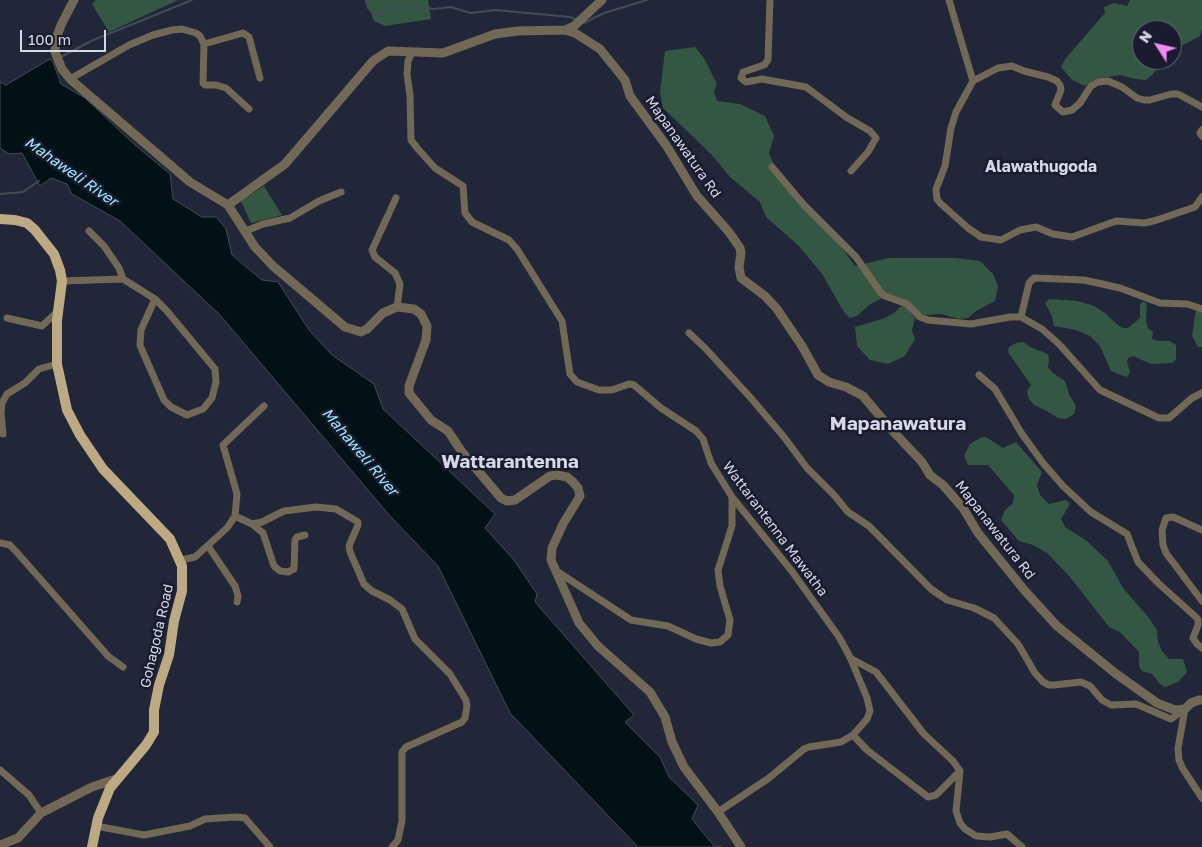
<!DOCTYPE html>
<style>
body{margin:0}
#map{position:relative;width:1202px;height:847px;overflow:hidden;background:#212638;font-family:"Golos Text",sans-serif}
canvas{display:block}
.north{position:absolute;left:1132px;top:20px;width:50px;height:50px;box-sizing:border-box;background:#181c2e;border:1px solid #646878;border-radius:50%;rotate:305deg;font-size:14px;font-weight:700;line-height:20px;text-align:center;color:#d5d9e6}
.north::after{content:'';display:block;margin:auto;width:18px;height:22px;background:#f18af4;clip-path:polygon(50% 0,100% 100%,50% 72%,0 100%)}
.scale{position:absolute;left:20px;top:30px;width:86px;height:22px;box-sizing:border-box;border:2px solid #d5d9e6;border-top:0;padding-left:6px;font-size:15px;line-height:18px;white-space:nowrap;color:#d5d9e6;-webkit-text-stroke:4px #181c2e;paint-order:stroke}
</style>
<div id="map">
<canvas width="1202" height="847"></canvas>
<div class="north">N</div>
<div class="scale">100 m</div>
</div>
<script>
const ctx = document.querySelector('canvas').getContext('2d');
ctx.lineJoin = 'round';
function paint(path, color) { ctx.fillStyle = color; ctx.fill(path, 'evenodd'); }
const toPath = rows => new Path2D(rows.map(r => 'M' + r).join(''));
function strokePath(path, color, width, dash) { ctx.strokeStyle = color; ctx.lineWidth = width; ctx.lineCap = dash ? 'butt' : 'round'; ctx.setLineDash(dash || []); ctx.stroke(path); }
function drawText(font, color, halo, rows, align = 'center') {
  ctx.font = font + ' "Golos Text",sans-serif'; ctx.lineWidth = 5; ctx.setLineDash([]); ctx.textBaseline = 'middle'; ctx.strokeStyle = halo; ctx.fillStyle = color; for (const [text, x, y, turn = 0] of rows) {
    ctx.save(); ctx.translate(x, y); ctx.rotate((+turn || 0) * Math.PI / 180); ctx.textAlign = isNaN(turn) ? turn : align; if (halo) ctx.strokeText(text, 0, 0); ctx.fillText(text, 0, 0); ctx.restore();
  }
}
paint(toPath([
 [96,0,178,0,109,32,92,4],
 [366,0,428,0,431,19,385,26,374,21],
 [1130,0,1202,0,1202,30,1200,36,1181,46,1172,48,1172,30,1142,30,1142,60,1160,60,1154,73,1146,80,1135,79,1121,75,1095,79,1085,86,1072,80,1061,67,1066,58,1105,13,1104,7,1114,3,1127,6],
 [695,47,704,58,717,84,714,92,717,101,740,104,765,116,774,136,769,153,776,170,834,237,855,266,889,258,956,258,980,261,993,274,998,286,995,301,976,311,968,318,959,319,941,314,926,315,916,312,900,298,886,296,869,305,857,316,850,318,844,312,822,274,798,245,766,217,760,202,730,177,711,154,663,108,660,92,665,51],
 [264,186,282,215,251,223,241,201],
 [1049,299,1078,301,1094,306,1105,313,1118,325,1123,328,1128,328,1140,318,1140,304,1144,301,1147,304,1146,321,1148,328,1153,332,1152,339,1157,341,1170,341,1176,345,1176,359,1172,363,1151,364,1133,356,1128,358,1127,361,1130,373,1126,377,1111,371,1100,346,1090,336,1076,330,1054,326,1052,316,1045,303],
 [905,306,915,318,912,330,915,339,905,356,888,364,870,360,857,346,855,327,885,318,894,313,900,307],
 [1202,308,1202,347,1198,347,1192,336,1196,309],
 [1024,342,1030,347,1048,354,1049,360,1048,367,1053,373,1065,381,1069,394,1076,406,1074,414,1066,419,1058,418,1045,410,1034,405,1029,399,1027,391,1031,385,1008,352,1009,347,1016,343],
 [986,437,1003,448,1016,442,1042,472,1037,485,1040,495,1049,504,1066,500,1070,504,1061,519,1065,527,1087,541,1108,561,1123,588,1149,618,1157,630,1158,642,1162,651,1169,659,1183,659,1187,672,1178,682,1165,687,1160,684,1152,674,1142,671,1139,666,1139,652,1120,632,1109,627,1070,577,1047,553,1033,545,1019,541,1001,520,1005,510,1013,503,1014,495,988,465,968,465,964,456,970,444,980,438]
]), '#345744');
const water = toPath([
 [50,59,53,62,61,84,85,98,135,145,170,174,173,199,202,217,216,217,226,229,232,255,262,280,278,282,309,330,332,355,374,384,383,409,495,514,485,528,514,560,537,594,535,602,634,715,625,722,660,757,669,777,698,805,692,819,714,846,722,847,638,847,510,713,438,566,390,516,220,315,120,221,72,194,67,184,51,178,40,186,22,153,9,154,0,148,0,82,6,85,50,59]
]);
paint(water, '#011116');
strokePath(water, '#414d54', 1);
strokePath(toPath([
 [366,0,368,8,372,12,378,14,398,7,412,6,434,9,451,7,470,13,496,10,570,17,577,20],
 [584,23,604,13,647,0],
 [59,58,91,41,192,0],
 [0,194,23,192,39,181]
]), '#414d54', 2);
strokePath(toPath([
 [770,0,768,60,764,65,743,72,741,78,746,82,762,79,806,87,846,117,870,131,876,138,868,152,851,171],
 [949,0,973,81],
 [204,44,243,33,249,37,260,78],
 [412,52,408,61,407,74,410,95,411,140,418,149,435,168,463,186,465,213,472,222,509,240,517,249,562,321,570,374,577,382,599,390,612,390,629,384,634,385,661,408,696,431,703,439,711,463,732,497,791,570,839,637,850,657,867,698,870,711,867,719,853,735,841,742,809,747,804,749,769,778,718,812],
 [70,79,129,45,153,35,172,30,182,29,196,33,200,36,204,44,203,83,205,85,216,85,226,88,249,109],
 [973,81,956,112,951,128,945,166,936,189,937,199,940,203,968,228,981,237,1001,240,1020,230,1036,227,1053,234,1072,237,1116,221,1145,223,1157,220,1195,207,1202,197],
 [973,81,998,68,1012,66,1024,71,1048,77,1057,81,1060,85,1061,90,1055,105,1063,112,1072,110,1080,103,1091,86,1098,82,1108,81,1122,87,1137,98,1144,100,1150,100,1171,94,1178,94,1202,107],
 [1202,130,1200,133,1202,136],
 [772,167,804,205,856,257,881,293,885,296,907,304,920,317,928,320,971,324,1010,317,1021,317,1042,329,1059,344,1100,390,1159,418,1169,418,1192,398,1202,393],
 [396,198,372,250,375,257,395,273,400,284,397,307],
 [89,231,104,246,119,268,123,279],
 [246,231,263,224,290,218,319,201,341,192],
 [62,281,123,279,155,299,167,311,215,369,216,382,212,398,203,409,187,415,171,407,164,400,142,350,140,345,141,330,155,299],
 [1021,317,1029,283,1034,278,1084,280,1120,288,1160,303,1187,304,1202,309],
 [7,318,42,326,59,310],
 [689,333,705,348,750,397,784,437,807,468,834,495,848,512,869,526,931,589,947,600,974,608,994,618,1018,644,1035,673,1043,682,1049,685,1054,685,1081,682,1090,686,1102,700,1111,705,1136,704,1171,719,1185,709],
 [979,375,995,389,1022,434,1043,463,1063,486,1091,512,1127,534,1138,562,1158,583,1197,618,1198,620,1198,625,1193,638,1197,644,1202,648],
 [3,434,1,413,2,403,7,394,25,383,39,369,57,364],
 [235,516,252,524,262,522,284,511,316,507,336,509,358,522,358,525,349,546,350,552,364,584,372,591,390,600,402,609,415,639,450,674,466,700,467,706,465,718,462,722,406,747,402,752,402,821,398,840,392,847],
 [252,524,263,533,274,566,280,571,288,572,294,569,295,540,297,537,305,535],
 [1202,530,1173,517,1166,518,1162,530,1163,545,1166,553,1202,601],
 [0,543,10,545,21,557,108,656,123,667],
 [208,546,235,586,238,596,237,602],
 [181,560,195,557,227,528,235,516,237,494,223,445,264,406],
 [558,572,631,620,668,626,696,639,711,643,720,642,728,635,730,620,720,586,718,570,732,526,732,497],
 [850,658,876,672,924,734,953,761,960,771,956,811,960,823,965,829,976,836,990,837,1007,834,1022,847],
 [1185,709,1178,748,1179,760,1183,769,1202,798],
 [853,735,867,750,928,797,936,795,960,771],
 [0,770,29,795,41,813],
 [96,826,144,835,190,826,205,819,236,817,245,818,270,847]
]), '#716855', 7);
strokePath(toPath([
 [74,0,61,25,56,39,55,52,62,69,70,79,190,182,228,205,255,247,273,266,345,327,361,332,367,329,383,313,397,307,414,309,421,314,427,326,426,340,409,386,409,393,431,420,448,431,462,452,501,498,507,501,515,500,550,476,557,475,567,477,573,482,578,488,580,496,563,524,552,548,551,560,579,623,598,646,650,692,665,717,672,742,684,767,718,812,741,847],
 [565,30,575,33,600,49,625,80,630,96,666,145,697,196,729,232,740,248,741,253,739,267,741,278,765,296,777,309,802,346,818,375,829,382,846,387,863,396,890,428,922,462,930,475,943,485,963,508,978,533,1025,591,1057,626,1115,673,1157,703,1175,710,1185,709,1191,703,1199,700,1202,700],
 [228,205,285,164,373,61,388,51,443,53,495,34,518,31,565,30,574,26,602,0],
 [0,845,18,838,41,813,92,787,116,779]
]), '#716855', 9);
strokePath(toPath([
 [0,219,15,220,27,223,35,230,54,254,60,270,62,281,57,320,57,364,67,410,80,435,103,469,170,539,182,566,182,591,174,621,169,655,159,685,154,710,154,732,146,745,110,788,98,818,92,847]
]), '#bdaa82', 10);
drawText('14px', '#d5d9e6', '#181c2e', [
 ["Mapanawatura Rd",683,147,55],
 ["Wattarantenna Mawatha",775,529,53],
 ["Mapanawatura Rd",995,530,52],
 ["Gohagoda Road",157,636,-77]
]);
drawText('italic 15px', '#9ee8fe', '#181c2e', [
 ["Mahaweli River",71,172,35],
 ["Mahaweli River",360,452,50]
]);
drawText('bold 16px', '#d5d9e6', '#181c2e', [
 ["Alawathugoda",1041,167]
]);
drawText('bold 19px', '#d5d9e6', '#181c2e', [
 ["Mapanawatura",898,424],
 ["Wattarantenna",510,462]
]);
</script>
